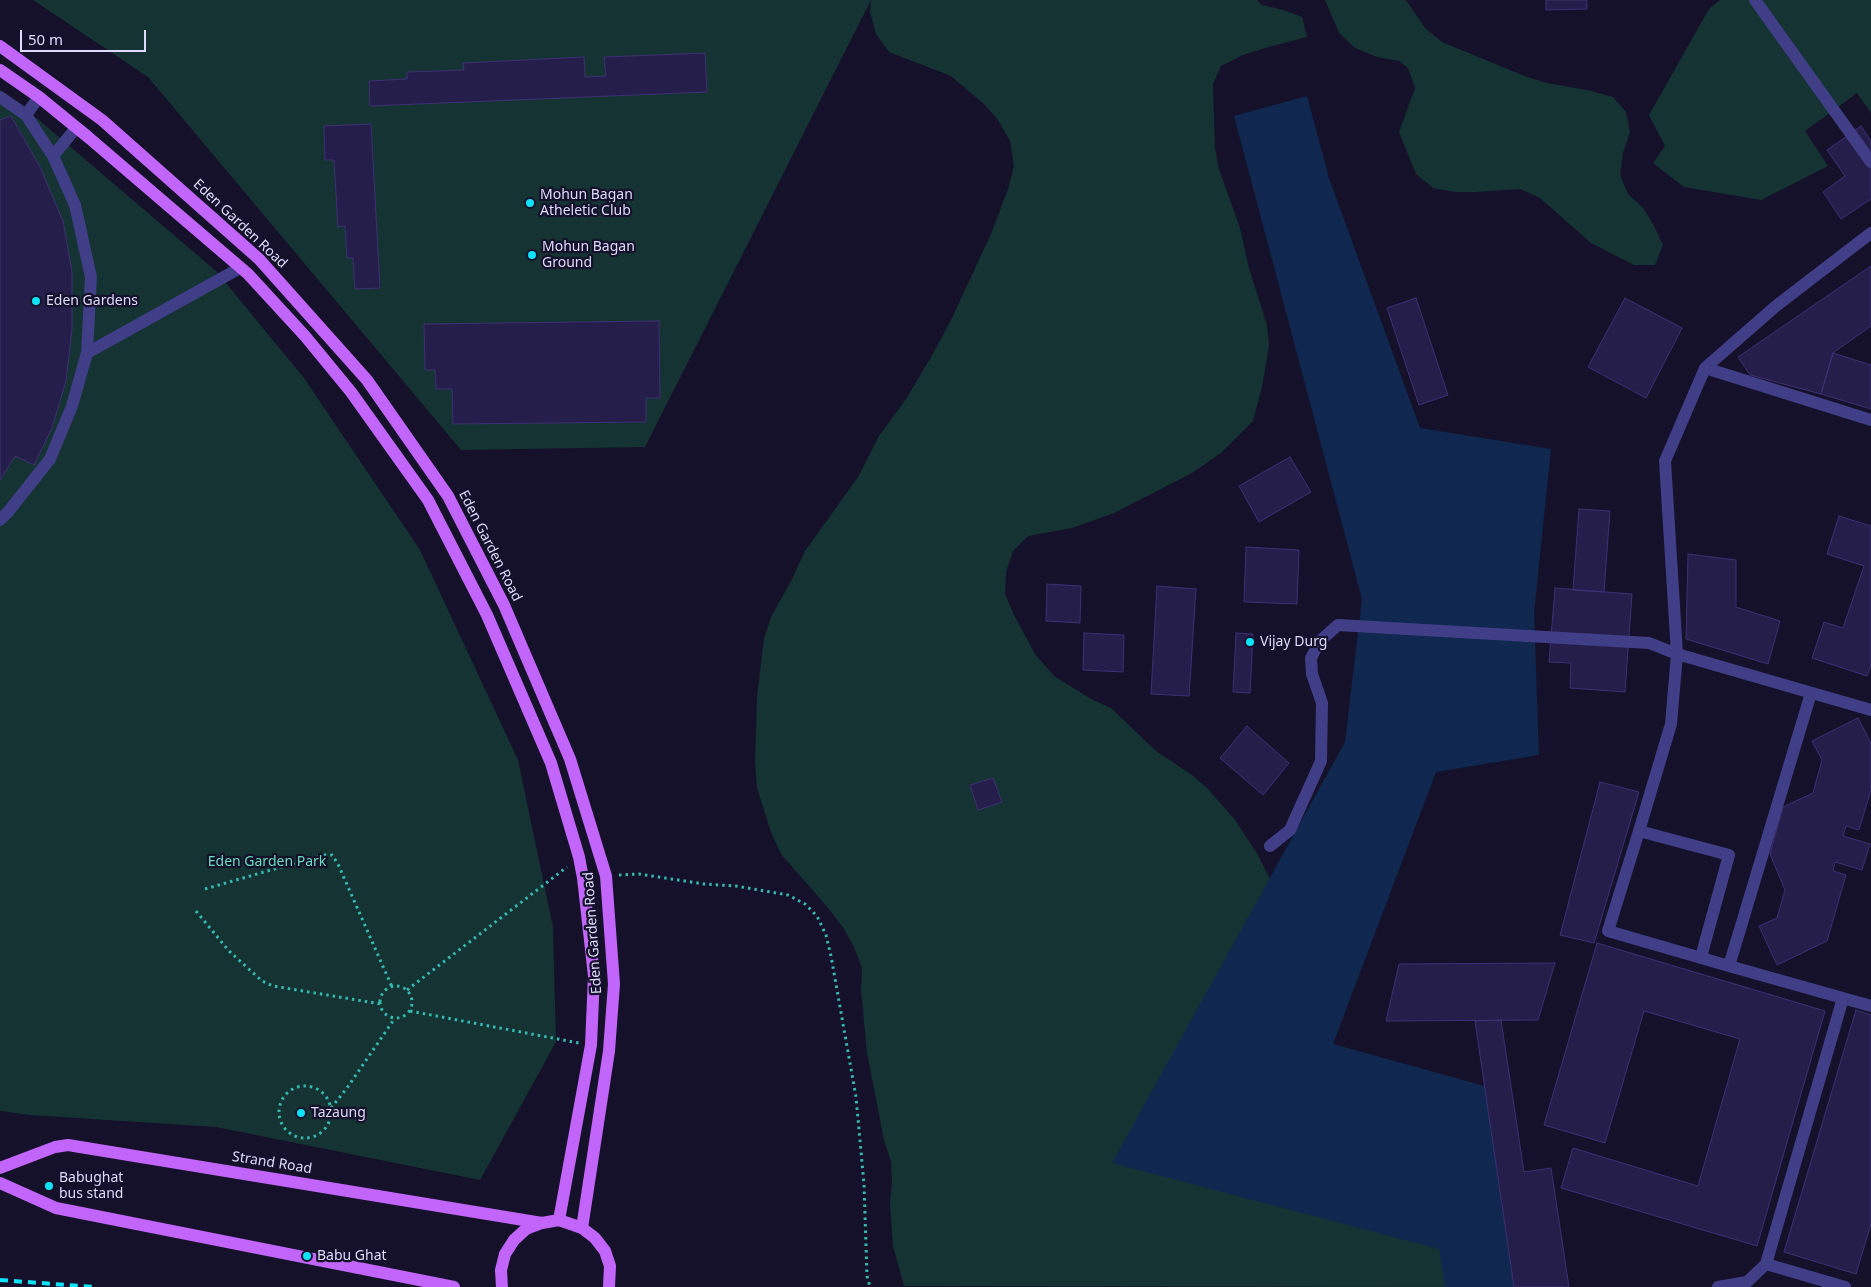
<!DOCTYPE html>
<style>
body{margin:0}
#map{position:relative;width:1871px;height:1287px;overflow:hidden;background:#15112a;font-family:"Noto Sans",sans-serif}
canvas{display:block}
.scale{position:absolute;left:20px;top:30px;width:126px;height:22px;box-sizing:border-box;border:2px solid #dedbfe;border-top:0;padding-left:6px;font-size:15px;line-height:18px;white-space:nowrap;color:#dedbfe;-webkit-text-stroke:4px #15112a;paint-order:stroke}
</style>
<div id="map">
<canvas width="1871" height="1287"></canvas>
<div class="scale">50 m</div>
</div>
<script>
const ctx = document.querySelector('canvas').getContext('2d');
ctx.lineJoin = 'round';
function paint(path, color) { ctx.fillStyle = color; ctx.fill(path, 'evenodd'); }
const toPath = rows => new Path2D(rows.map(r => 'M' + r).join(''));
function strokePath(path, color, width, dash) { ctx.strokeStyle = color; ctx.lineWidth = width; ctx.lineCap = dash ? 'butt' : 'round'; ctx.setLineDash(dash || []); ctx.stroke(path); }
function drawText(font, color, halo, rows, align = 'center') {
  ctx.font = font + ' "Noto Sans",sans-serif'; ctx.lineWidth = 4.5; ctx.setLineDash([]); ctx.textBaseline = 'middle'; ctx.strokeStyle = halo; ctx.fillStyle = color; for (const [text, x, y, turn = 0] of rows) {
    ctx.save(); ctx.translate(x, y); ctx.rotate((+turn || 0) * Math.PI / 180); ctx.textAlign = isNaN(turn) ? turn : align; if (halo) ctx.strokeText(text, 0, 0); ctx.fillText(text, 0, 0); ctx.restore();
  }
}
paint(toPath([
 [33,0,871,0,645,447,461,450,148,77],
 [871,0,1257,0,1262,5,1283,10,1302,17,1307,37,1265,48,1243,55,1221,66,1213,84,1215,149,1219,169,1240,228,1249,268,1267,325,1269,346,1262,387,1253,421,1221,453,1192,473,1114,513,1072,528,1028,536,1013,551,1006,572,1005,594,1014,615,1035,654,1054,676,1091,699,1111,708,1156,751,1192,775,1208,789,1235,820,1258,855,1287,913,1293,998,1485,1287,904,1286,893,1246,890,1204,892,1182,891,1161,884,1140,867,1053,861,990,862,968,854,947,844,929,829,909,781,854,771,832,757,788,755,763,757,697,764,639,771,617,792,579,805,551,858,477,879,436,906,399,930,359,951,320,991,234,1008,189,1014,166,1010,141,998,120,984,104,951,76,889,52,876,34,870,12],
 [1325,0,1406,0,1425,28,1442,42,1527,77,1547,83,1591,91,1613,97,1626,112,1630,132,1623,153,1620,175,1628,194,1644,209,1654,226,1663,245,1655,265,1634,265,1591,243,1540,198,1520,189,1475,192,1455,192,1433,188,1416,174,1399,132,1415,88,1408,68,1399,61,1377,57,1355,48,1339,33],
 [1720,0,1871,0,1871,113,1857,93,1805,131,1828,166,1761,200,1684,187,1653,163,1665,146,1649,115,1709,9],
 [0,90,39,120,216,271,304,378,420,550,518,760,553,927,556,1042,480,1180,216,1127,30,1115,0,1111]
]), '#143332');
paint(toPath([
 [1307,96,1329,178,1420,428,1551,449,1534,613,1539,755,1436,772,1333,1044,1488,1087,1517,1287,1445,1287,1439,1249,1112,1163,1345,742,1362,599,1234,116]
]), '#10284f');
const building = toPath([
 [1546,0,1587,0,1587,9,1546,10,1546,0],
 [705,53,707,92,370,106,369,81,407,79,407,72,464,70,463,63,584,57,585,77,606,76,604,57,705,53],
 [11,116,40,167,63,221,72,272,72,329,66,381,52,428,34,465,15,456,0,480,0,120,11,116],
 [371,124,380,288,355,289,353,258,347,258,345,226,338,227,334,160,325,160,324,126,371,124],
 [1861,126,1871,141,1871,199,1841,219,1823,192,1845,176,1827,150,1861,126],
 [1871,266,1871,326,1833,353,1821,394,1750,375,1738,357,1871,266],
 [1416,298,1448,395,1419,405,1387,308,1416,298],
 [1625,298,1682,328,1646,398,1588,367,1625,298],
 [659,321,660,398,646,398,646,422,453,424,452,389,436,389,435,370,425,370,424,324,659,321],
 [1833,353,1871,365,1871,409,1821,394,1833,353],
 [1290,457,1311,492,1259,522,1239,486,1290,457],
 [1579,509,1610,511,1604,592,1573,590,1579,509],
 [1839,516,1871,526,1871,665,1867,676,1812,658,1824,622,1843,628,1864,566,1827,554,1839,516],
 [1246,547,1299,550,1297,604,1244,602,1246,547],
 [1688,554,1736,560,1736,607,1780,621,1768,664,1686,639,1688,554],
 [1047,584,1081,586,1080,623,1046,621,1047,584],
 [1157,586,1196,589,1189,696,1151,694,1157,586],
 [1555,588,1632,594,1625,692,1570,688,1571,663,1549,662,1555,588],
 [1084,633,1124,635,1123,672,1083,670,1084,633],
 [1236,633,1253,634,1250,693,1233,692,1236,633],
 [1858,718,1871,743,1871,790,1859,830,1846,826,1843,836,1870,844,1862,870,1835,862,1833,871,1846,875,1827,941,1777,965,1759,926,1777,918,1785,890,1770,854,1783,807,1813,793,1822,760,1812,741,1858,718],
 [1247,726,1289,763,1263,795,1220,758,1247,726],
 [993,778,1002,802,978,810,970,785,993,778],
 [1600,782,1639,792,1594,943,1560,935,1600,782],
 [1597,943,1825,1011,1757,1246,1561,1188,1573,1148,1698,1186,1740,1039,1644,1011,1605,1143,1544,1125,1597,943],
 [1555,963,1538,1020,1386,1021,1399,964,1555,963],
 [1856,1010,1871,1015,1871,1224,1856,1274,1784,1252,1856,1010],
 [1501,1020,1524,1172,1551,1168,1569,1287,1514,1287,1475,1021,1501,1020]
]);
paint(building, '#261e4a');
strokePath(building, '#3d3075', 1);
strokePath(toPath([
 [619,875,639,874,704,884,736,886,788,895,805,904,817,916,826,935,831,956,856,1097,864,1184,867,1276,870,1287],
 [205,889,323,855,332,855,338,864,392,987],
 [196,911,229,951,262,981,273,986,381,1004],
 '380 1002a16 16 0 1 1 32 0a16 16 0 1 1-32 0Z',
 [407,990,567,867],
 [410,1011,579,1043],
 '279 1112a26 26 0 1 1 52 0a26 26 0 1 1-52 0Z',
 [331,1108,347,1088,395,1018]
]), '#34b9b0', 3, [2.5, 4]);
strokePath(toPath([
 [1755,0,1871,162],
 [0,97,26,115,53,156,75,205,91,277,87,353,72,406,50,459,8,512,0,520],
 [26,115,39,97],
 [53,156,76,128],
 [87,353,240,268],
 [1705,368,1871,420],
 [1811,693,1729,966,1871,1006],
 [1639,831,1671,724,1677,654,1665,461,1705,368,1776,306,1871,233],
 [1270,846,1290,830,1321,761,1322,703,1312,674,1311,658,1320,641,1338,625,1649,643,1677,654,1871,710],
 [1701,957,1729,855,1639,831,1608,931,1729,966],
 [1766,1264,1845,1287],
 [1718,1287,1747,1282,1766,1264,1843,998]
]), '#403e87', 12);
strokePath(toPath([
 [0,46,102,120,259,259,367,380,448,496,504,605,570,759,606,876,614,984,609,1051,582,1228],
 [0,70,39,97,88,137,248,274,305,336,351,392,428,500,487,615,551,763,579,857,583,878,594,976,591,1045,559,1220],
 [0,1168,55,1147,68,1145,542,1223],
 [0,1183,56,1208,454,1287],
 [502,1287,501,1270,505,1254,514,1240,526,1229,542,1223,559,1220,582,1228,595,1238,605,1251,610,1266,609,1287]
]), '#c265fb', 12);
strokePath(toPath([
 [0,1280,94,1287]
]), '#0ce3f9', 4, [8, 6]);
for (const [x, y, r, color] of [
 [530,203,5,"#0ce3f9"],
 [532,255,5,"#0ce3f9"],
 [36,301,5,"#0ce3f9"],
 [1250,642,5,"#0ce3f9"],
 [301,1113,5,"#0ce3f9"],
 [49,1186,5,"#0ce3f9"],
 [307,1256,5,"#0ce3f9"]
]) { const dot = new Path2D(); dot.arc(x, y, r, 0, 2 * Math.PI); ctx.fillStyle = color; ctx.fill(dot); strokePath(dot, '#15112a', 2); }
drawText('14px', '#dedbfe', '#15112a', [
 ["Mohun Bagan",540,195],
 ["Atheletic Club",540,211],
 ["Mohun Bagan",542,247],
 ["Ground",542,263],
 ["Eden Gardens",46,301],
 ["Vijay Durg",1260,642],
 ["Tazaung",311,1113],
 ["Babughat",59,1178],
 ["bus stand",59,1194],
 ["Babu Ghat",317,1256]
], 'left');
drawText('14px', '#dedbfe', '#15112a', [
 ["Eden Garden Road",240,224,43],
 ["Eden Garden Road",490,546,63],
 ["Eden Garden Road",593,933,-94],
 ["Strand Road",272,1163,9]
]);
drawText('14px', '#67debf', '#15112a', [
 ["Eden Garden Park",267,862]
]);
</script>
